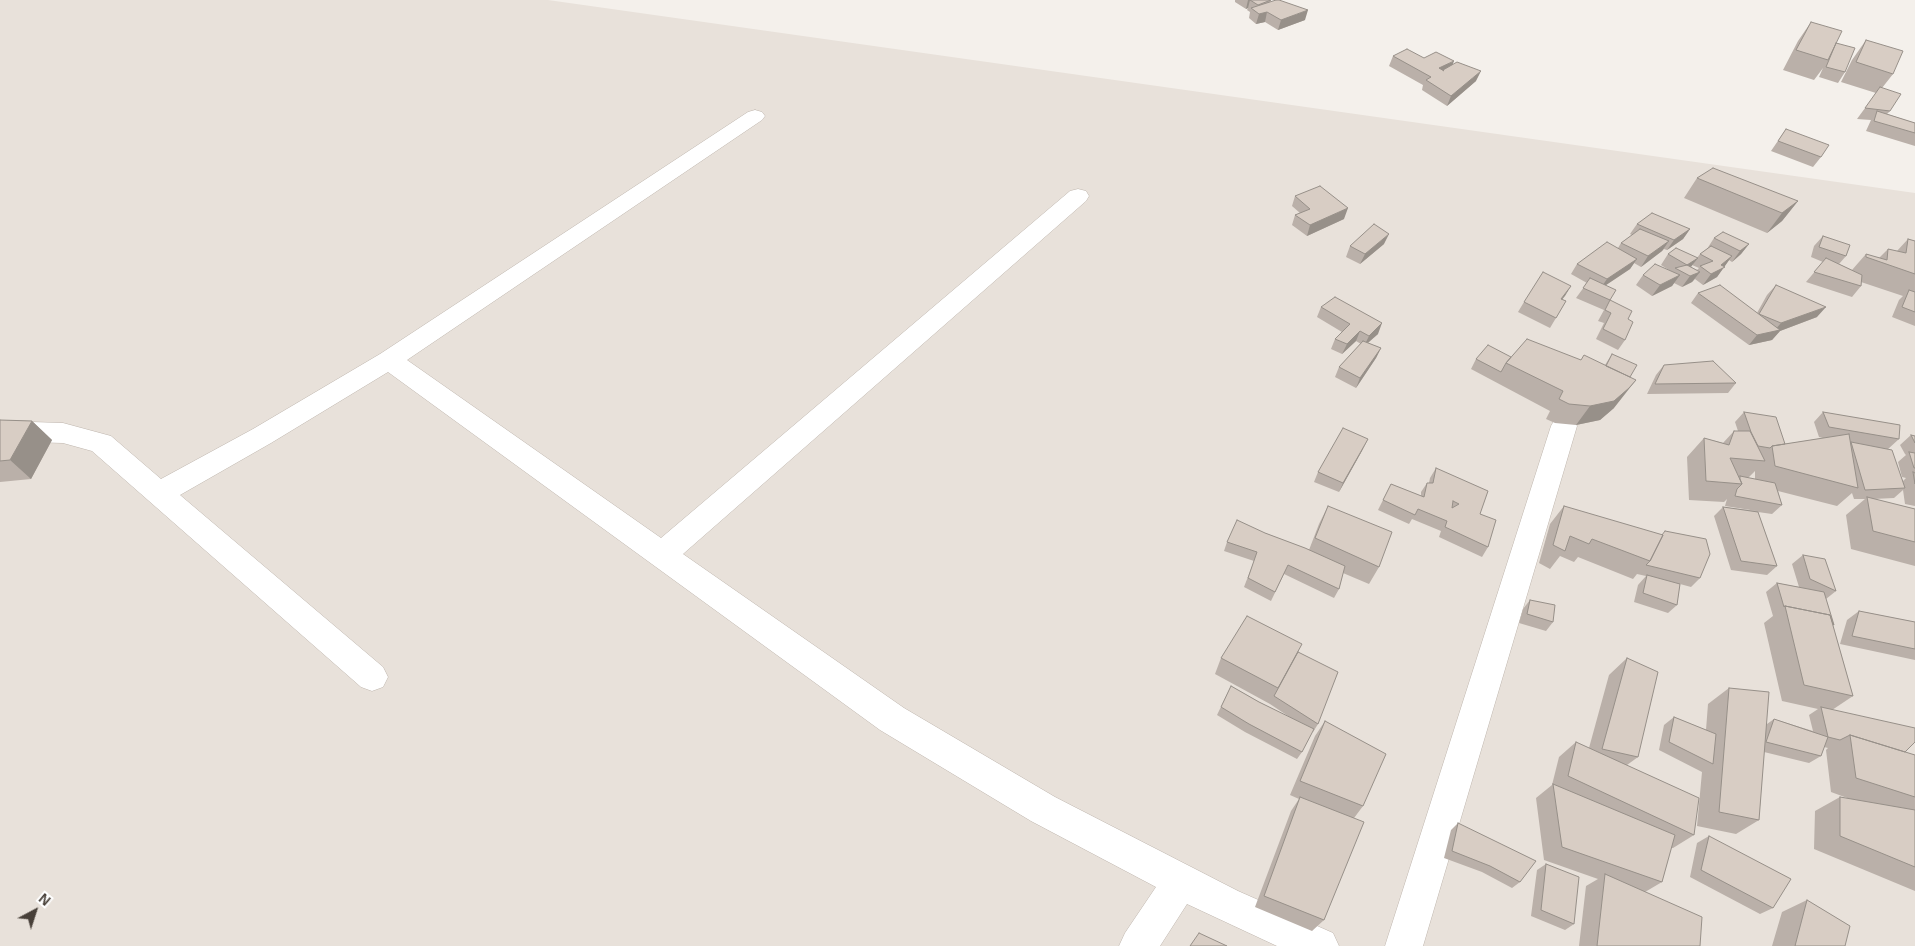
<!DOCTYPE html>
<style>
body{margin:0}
#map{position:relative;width:1915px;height:946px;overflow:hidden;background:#f4f0eb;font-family:Arial,sans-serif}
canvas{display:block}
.north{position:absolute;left:10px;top:886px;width:50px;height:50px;-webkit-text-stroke:4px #fff;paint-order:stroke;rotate:40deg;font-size:14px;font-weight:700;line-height:20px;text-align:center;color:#484039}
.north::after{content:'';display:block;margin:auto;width:18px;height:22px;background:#484039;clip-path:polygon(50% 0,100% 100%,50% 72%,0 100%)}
</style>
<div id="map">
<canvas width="1915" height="946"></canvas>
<div class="north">N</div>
</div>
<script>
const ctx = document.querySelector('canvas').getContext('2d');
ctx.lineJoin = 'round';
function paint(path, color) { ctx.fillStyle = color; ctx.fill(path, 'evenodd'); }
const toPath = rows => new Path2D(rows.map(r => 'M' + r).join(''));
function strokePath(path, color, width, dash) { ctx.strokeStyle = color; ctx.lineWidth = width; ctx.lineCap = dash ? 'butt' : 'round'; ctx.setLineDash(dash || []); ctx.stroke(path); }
paint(toPath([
 [0,0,548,0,1915,193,1915,946,0,946]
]), '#e8e1da');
const minor = toPath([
 [755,110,762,112,765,116,762,120,407,360,661,538,1070,191,1078,189,1086,191,1089,196,1086,201,683,554,904,708,1055,797,1238,891,1333,933,1339,946,1277,946,1187,904,1160,946,1119,946,1125,933,1156,887,1031,821,880,730,388,372,271,443,180,495,383,667,388,677,383,687,372,691,361,687,92,451,63,443,0,441,0,421,63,423,111,436,161,479,253,429,380,354,748,112,755,110],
 [1564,416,1573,419,1577,426,1423,946,1385,946,1551,426,1555,419,1564,416]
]);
strokePath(minor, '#bfb6ae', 1);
paint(minor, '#fff');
paint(toPath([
 [1235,0,1271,0,1270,2,1305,20,1278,30,1265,22,1256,24,1249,18,1250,12,1247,10,1248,8,1246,9,1235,2],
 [1811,22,1835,44,1845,72,1838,83,1819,77,1823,68,1814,80,1783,70,1798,41],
 [1866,40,1893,74,1882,88,1890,111,1887,114,1915,123,1915,146,1866,131,1871,120,1857,119,1876,93,1841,82,1852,60],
 [1393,56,1424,58,1452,64,1476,81,1447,106,1422,90,1423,85,1389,66],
 [1786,129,1821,157,1813,167,1771,151],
 [1697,178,1798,201,1782,221,1767,233,1684,198],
 [1295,196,1344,219,1307,236,1292,225,1295,215,1300,213,1292,206],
 [1637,224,1690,229,1683,239,1667,250,1664,249,1662,251,1641,267,1634,263,1630,269,1606,285,1610,300,1628,319,1625,340,1618,350,1596,339,1604,323,1598,321,1604,310,1576,298,1587,283,1571,274,1577,264,1618,248,1621,243,1632,235,1630,234],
 [1823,236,1846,256,1839,264,1852,270,1866,254,1879,258,1888,249,1897,251,1908,239,1915,241,1915,326,1892,317,1899,300,1903,296,1861,282,1861,286,1852,297,1806,282,1823,262,1811,257,1814,246],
 [1714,238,1749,244,1741,254,1732,262,1729,260,1717,277,1703,285,1695,279,1692,282,1682,287,1674,283,1672,286,1652,296,1636,285,1643,275,1672,272,1661,265,1668,254,1697,258,1700,254,1707,249],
 [1692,265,1699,268,1697,270,1691,267],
 [1384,244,1360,264,1346,257,1350,246],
 [1776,285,1817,317,1780,331,1772,340,1749,345,1691,303,1698,293,1757,313,1767,295],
 [1571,286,1562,299,1566,301,1550,328,1518,312,1524,302],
 [1321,307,1378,334,1368,343,1381,348,1376,358,1356,388,1335,377,1339,367,1361,344,1356,341,1342,354,1331,349,1335,339,1342,332,1317,317],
 [1612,354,1614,408,1600,420,1576,425,1555,423,1546,419,1550,411,1471,369,1476,359,1511,357,1581,360,1605,365],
 [1664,365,1736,383,1728,393,1647,394,1656,375],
 [1744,412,1785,444,1823,438,1819,437,1814,422,1823,412,1899,439,1888,449,1903,481,1906,478,1902,477,1898,462,1906,455,1905,454,1900,445,1911,435,1915,436,1915,506,1905,504,1903,490,1894,498,1873,499,1915,509,1915,566,1851,549,1846,515,1865,499,1854,499,1852,493,1837,506,1778,491,1782,505,1772,514,1758,512,1777,566,1767,575,1731,570,1714,516,1723,507,1757,511,1725,506,1727,499,1724,502,1689,500,1687,457,1704,438,1723,443,1734,431,1738,431,1735,422],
 [1755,471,1755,479,1748,478],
 [0,420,32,421,52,440,31,479,0,482],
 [1363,449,1339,492,1314,482,1318,472],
 [1436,468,1480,514,1488,547,1482,557,1439,537,1441,531,1412,519,1409,524,1378,510,1391,484,1421,496,1421,492,1427,483,1429,483,1430,478],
 [1328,506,1379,567,1369,584,1343,573,1339,589,1334,598,1284,574,1271,601,1244,587,1254,561,1224,551,1227,542,1265,533,1309,550,1319,524],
 [1564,506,1700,578,1691,587,1680,584,1677,605,1668,613,1634,602,1638,585,1646,576,1637,574,1633,579,1578,557,1574,562,1560,556,1550,569,1539,563,1550,524],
 [1803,555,1836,591,1826,599,1834,625,1833,626,1853,696,1832,710,1905,752,1915,755,1915,891,1814,849,1815,811,1840,797,1850,799,1831,792,1826,750,1828,748,1824,747,1821,756,1809,763,1764,752,1759,820,1736,834,1697,826,1702,772,1659,750,1664,725,1674,717,1706,730,1708,704,1729,688,1767,724,1774,719,1813,731,1809,715,1818,709,1782,701,1764,623,1773,616,1766,592,1777,583,1799,587,1792,564],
 [1530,600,1553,622,1546,631,1519,623,1523,609],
 [1859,611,1915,622,1915,660,1840,644,1847,620],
 [1298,652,1318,724,1313,732,1312,731,1302,752,1297,759,1245,732,1217,715,1231,686,1259,702,1294,720,1270,704,1215,674,1221,658],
 [1627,658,1638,757,1627,765,1694,835,1673,848,1671,848,1662,882,1645,892,1700,946,1579,946,1586,886,1598,879,1544,860,1536,798,1552,785,1559,757,1576,742,1589,748,1609,675],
 [1325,721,1363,806,1354,818,1324,920,1312,931,1255,907,1291,811,1299,799,1290,795,1315,736],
 [1458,823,1520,882,1512,888,1482,872,1444,858,1451,830],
 [1709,836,1773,908,1760,914,1690,877,1697,843],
 [1546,864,1574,924,1565,930,1531,916,1537,870],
 [1807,900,1845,946,1772,946,1782,912]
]), '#bab0a9');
paint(toPath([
 [1248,0,1258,0,1250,0,1248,8,1246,9],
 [1308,10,1305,20,1278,30,1281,20],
 [1267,12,1265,22,1256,24,1259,14],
 [1454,61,1450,71,1443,70,1440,76,1439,68],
 [1481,71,1476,81,1447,106,1451,96],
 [1798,201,1782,221,1767,233,1782,213],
 [1348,208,1344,219,1307,236,1310,225],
 [1690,229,1683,239,1667,250,1674,240],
 [1389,234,1384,244,1360,264,1365,254],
 [1669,241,1662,251,1641,267,1648,256],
 [1749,244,1741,254,1732,262,1740,251],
 [1732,256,1717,277,1703,285,1711,274,1721,265],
 [1698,258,1690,268,1687,265],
 [1637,259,1630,269,1600,289,1607,279],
 [1700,272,1692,282,1682,287,1690,276],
 [1680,275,1672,286,1652,296,1660,285],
 [1571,286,1565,296,1554,309,1561,299],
 [1826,307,1817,317,1780,331,1772,340,1749,345,1757,335,1774,331,1781,323],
 [1382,323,1378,334,1364,346,1369,336],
 [1360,331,1356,341,1342,354,1347,344],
 [1381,348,1376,358,1356,388,1360,378],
 [1636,380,1614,408,1600,420,1576,425,1590,406],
 [32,421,52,440,31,479,10,460],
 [1368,439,1363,449,1339,492,1343,483]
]), '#979089');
const building = toPath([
 [1250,0,1271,0,1258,5,1250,0],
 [1276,0,1279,0,1308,10,1281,20,1267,12,1259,14,1251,8,1276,0],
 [1811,22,1842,31,1828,60,1796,50,1811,22],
 [1866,40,1903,51,1893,74,1856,62,1866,40],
 [1836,43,1855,48,1845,72,1826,67,1836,43],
 [1407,49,1424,58,1436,52,1454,61,1439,68,1444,71,1443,70,1457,62,1481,71,1451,96,1426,80,1431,77,1393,56,1407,49],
 [1880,87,1901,94,1890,111,1865,108,1880,87],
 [1877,111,1915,123,1915,133,1874,121,1877,111],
 [1786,129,1829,145,1821,157,1778,141,1786,129],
 [1713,168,1798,201,1782,213,1697,178,1713,168],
 [1320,186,1348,208,1310,225,1295,215,1310,209,1295,196,1320,186],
 [1652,213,1690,229,1674,240,1637,224,1652,213],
 [1374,224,1389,234,1365,254,1350,246,1374,224],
 [1640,229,1669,241,1648,256,1621,243,1640,229],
 [1723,232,1749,244,1740,251,1714,238,1723,232],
 [1823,236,1850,245,1846,256,1819,247,1823,236],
 [1908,239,1915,241,1915,274,1866,257,1866,254,1887,260,1888,249,1906,253,1908,239],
 [1607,242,1637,259,1607,279,1577,264,1607,242],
 [1711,246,1732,256,1721,265,1725,267,1711,274,1700,266,1713,261,1700,254,1711,246],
 [1676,248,1698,258,1687,265,1668,254,1676,248],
 [1826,258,1862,275,1861,286,1814,272,1826,258],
 [1655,264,1680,275,1660,285,1643,275,1655,264],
 [1687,265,1700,272,1690,276,1675,268,1687,265],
 [1543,272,1571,286,1561,299,1566,301,1556,318,1524,302,1543,272],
 [1590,278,1616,290,1610,300,1583,288,1590,278],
 [1720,285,1780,330,1757,335,1698,293,1720,285],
 [1776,285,1826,307,1781,323,1759,314,1776,285],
 [1909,290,1915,292,1915,312,1902,307,1909,290],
 [1335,297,1382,323,1369,336,1360,331,1347,344,1335,339,1350,324,1321,307,1335,297],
 [1610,300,1632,311,1628,319,1633,322,1625,340,1603,329,1611,313,1605,310,1610,300],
 [1527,339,1581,360,1584,355,1636,380,1629,388,1614,401,1590,406,1569,404,1559,399,1563,391,1506,363,1527,339],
 [1363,341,1381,348,1360,378,1339,367,1363,341],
 [1488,345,1511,357,1506,363,1501,372,1476,359,1488,345],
 [1612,354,1637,365,1630,377,1606,366,1612,354],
 [1713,361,1736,383,1655,384,1664,365,1713,361],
 [1744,412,1776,417,1785,444,1772,446,1770,448,1758,446,1751,432,1744,412],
 [1823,412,1900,425,1899,439,1829,427,1823,412],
 [0,420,32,421,10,460,0,461,0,420],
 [1343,428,1368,439,1343,483,1318,472,1343,428],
 [1734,431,1750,431,1765,461,1730,458,1742,484,1706,481,1704,438,1729,445,1734,431],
 [1849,434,1858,488,1775,466,1772,446,1849,434],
 [1911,435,1915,436,1915,443,1911,435],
 [1851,442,1892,450,1905,488,1865,490,1851,442],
 [1909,452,1915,453,1915,468,1914,468,1909,452],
 [1436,468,1488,491,1480,514,1496,520,1488,547,1445,527,1447,521,1418,509,1415,515,1383,500,1391,484,1424,497,1427,483,1433,483,1436,468],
 [1453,501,1459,504,1452,508,1453,501],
 [1913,472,1915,473,1915,484,1913,472],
 [1740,476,1775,483,1782,505,1735,496,1737,489,1742,484,1740,479,1740,476],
 [1867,497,1915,509,1915,542,1873,531,1867,497],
 [1328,506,1392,532,1379,567,1315,538,1328,506],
 [1564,506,1663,535,1650,561,1592,539,1589,544,1570,536,1565,551,1553,545,1564,506],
 [1723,507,1758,512,1777,566,1741,561,1723,507],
 [1237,520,1265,533,1305,548,1345,566,1339,589,1288,565,1275,592,1248,578,1257,552,1227,542,1237,520],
 [1665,531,1706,539,1710,554,1700,578,1646,565,1650,561,1663,535,1662,535,1665,531],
 [1803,555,1825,559,1836,591,1810,579,1803,555],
 [1647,575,1680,584,1677,605,1643,593,1647,575],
 [1777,583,1824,592,1834,625,1833,624,1830,615,1785,606,1784,607,1777,583],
 [1530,600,1555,605,1553,622,1527,614,1530,600],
 [1785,606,1830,615,1853,696,1804,685,1785,606],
 [1859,611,1915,622,1915,649,1852,636,1859,611],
 [1247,616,1302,644,1278,688,1221,658,1247,616],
 [1298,652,1338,672,1318,724,1274,696,1298,652],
 [1627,658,1658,672,1638,757,1602,749,1627,658],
 [1231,686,1259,702,1314,729,1302,752,1249,724,1221,707,1231,686],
 [1729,688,1769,692,1759,820,1719,812,1729,688],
 [1821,707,1915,728,1915,742,1905,752,1850,735,1840,740,1828,737,1821,756,1766,742,1774,719,1828,737,1821,707],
 [1674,717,1716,734,1713,764,1669,742,1674,717],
 [1325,721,1386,754,1363,806,1300,781,1325,721],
 [1850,735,1915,755,1915,797,1856,778,1850,735],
 [1576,742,1699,798,1694,835,1568,776,1576,742],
 [1553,784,1675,835,1662,882,1562,847,1553,784],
 [1300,797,1364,822,1324,920,1264,896,1300,797],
 [1840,797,1915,810,1915,867,1840,836,1840,797],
 [1458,823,1536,861,1520,882,1490,866,1452,851,1458,823],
 [1709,836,1791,879,1773,908,1701,870,1709,836],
 [1546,864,1579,877,1574,924,1541,910,1546,864],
 [1605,874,1702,917,1700,946,1597,946,1605,874],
 [1807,900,1850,926,1845,946,1795,946,1807,900],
 [1199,933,1227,946,1190,946,1199,933]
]);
paint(building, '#d8cdc4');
strokePath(building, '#979089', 1);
</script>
